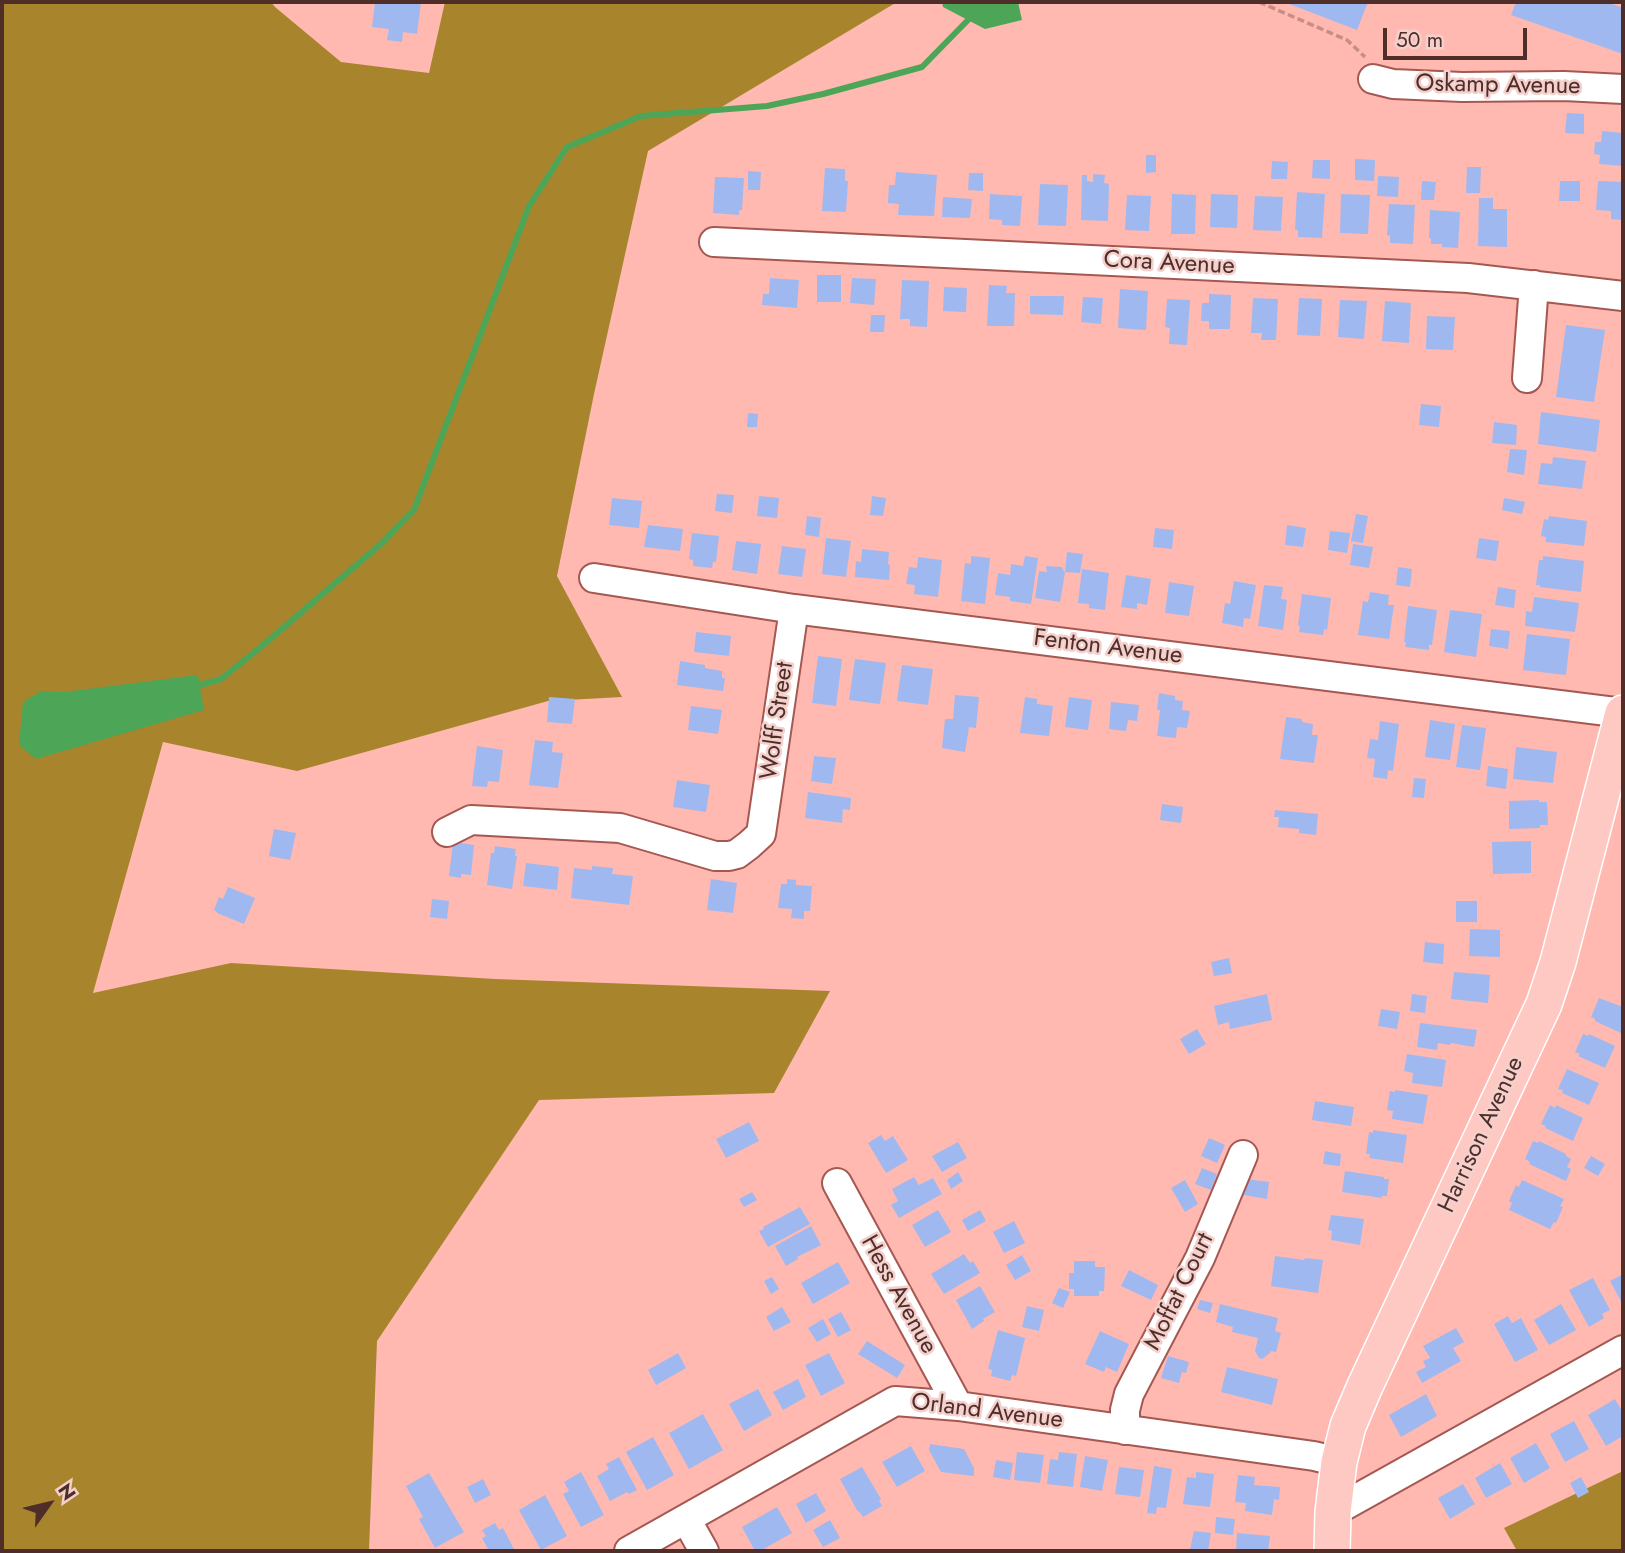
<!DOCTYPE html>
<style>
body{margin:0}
#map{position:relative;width:1625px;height:1553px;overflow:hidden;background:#ffb9b1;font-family:Jost,sans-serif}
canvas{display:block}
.frame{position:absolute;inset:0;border:4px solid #4f2d29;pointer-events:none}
.north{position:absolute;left:14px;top:1469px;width:70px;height:70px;-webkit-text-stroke:5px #f4d0cc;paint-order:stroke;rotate:56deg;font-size:19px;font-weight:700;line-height:28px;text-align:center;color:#4f2d29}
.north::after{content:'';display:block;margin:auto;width:24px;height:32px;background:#4f2d29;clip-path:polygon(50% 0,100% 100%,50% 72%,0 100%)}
.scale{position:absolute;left:1383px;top:28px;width:144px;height:32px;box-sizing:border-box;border:4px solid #4f2d29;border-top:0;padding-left:9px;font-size:21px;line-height:24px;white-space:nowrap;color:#4f2d29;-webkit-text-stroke:5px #f4d0cc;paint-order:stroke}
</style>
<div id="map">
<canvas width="1625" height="1553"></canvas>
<div class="frame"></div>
<div class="north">N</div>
<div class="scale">50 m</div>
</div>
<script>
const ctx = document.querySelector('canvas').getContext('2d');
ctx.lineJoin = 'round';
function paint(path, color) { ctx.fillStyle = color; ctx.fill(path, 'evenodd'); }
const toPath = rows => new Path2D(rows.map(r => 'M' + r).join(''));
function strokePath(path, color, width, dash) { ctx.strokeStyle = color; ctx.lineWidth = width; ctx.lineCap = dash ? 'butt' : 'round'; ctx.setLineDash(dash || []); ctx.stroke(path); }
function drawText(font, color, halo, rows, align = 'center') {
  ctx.font = font + ' Jost,sans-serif'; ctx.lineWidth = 5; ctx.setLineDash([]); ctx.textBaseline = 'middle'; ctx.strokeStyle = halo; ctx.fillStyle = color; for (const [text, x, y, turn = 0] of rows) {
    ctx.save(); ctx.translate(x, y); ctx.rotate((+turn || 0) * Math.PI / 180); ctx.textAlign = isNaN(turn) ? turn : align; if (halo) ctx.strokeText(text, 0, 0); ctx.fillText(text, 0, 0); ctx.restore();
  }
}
paint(toPath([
 [2,2,271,2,275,7,341,62,429,73,445,2,897,2,648,151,594,394,557,576,622,697,548,701,297,771,163,742,93,993,231,963,495,979,830,991,774,1093,539,1100,377,1341,369,1551,2,1551],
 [1623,1471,1623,1551,1517,1551,1504,1528]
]), '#a8852c');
paint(toPath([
 [942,2,1018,2,1022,20,985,29,943,7],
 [198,675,204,710,36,759,19,745,23,702,41,691,64,692]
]), '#4da558');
strokePath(toPath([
 [200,685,221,679,262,646,382,543,414,510,529,206,567,147,641,116,767,106,823,94,922,67,968,20]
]), '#4da558', 6);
paint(toPath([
 [375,2,421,2,417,34,403,32,402,42,387,40,389,29,372,27],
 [1284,2,1368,2,1357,30],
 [1516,2,1607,2,1623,8,1623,54,1511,15],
 [1567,113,1584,114,1584,134,1565,133],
 [1602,131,1623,133,1623,166,1599,164,1600,155,1594,154,1595,142,1601,142],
 [1146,155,1156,155,1156,172,1146,173],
 [1355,159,1375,160,1374,181,1355,180],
 [1313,160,1330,160,1330,179,1312,178],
 [1272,161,1288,162,1287,179,1271,179],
 [1467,167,1481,167,1480,193,1466,193],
 [825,168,845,169,845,181,848,181,846,212,822,211],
 [748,171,761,172,760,190,748,190],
 [896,172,937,175,934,216,898,215,899,204,888,203,889,185,895,185],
 [969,173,983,173,983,191,968,190],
 [1093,174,1105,175,1104,183,1109,184,1108,221,1081,220,1082,175,1087,175,1087,181,1093,182],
 [1378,176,1399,177,1398,197,1377,196],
 [715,177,744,178,742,210,739,210,739,215,713,213],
 [1422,181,1436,182,1434,200,1421,200],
 [1560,181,1580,181,1580,201,1559,201],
 [1598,181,1623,182,1623,220,1611,219,1611,211,1596,210],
 [1040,184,1068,185,1066,226,1038,225],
 [1297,192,1325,194,1322,238,1298,237,1298,230,1295,230],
 [990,194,1022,196,1020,226,1002,225,1002,220,989,219],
 [1172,194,1196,195,1195,234,1171,234],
 [1211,194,1238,195,1237,228,1210,227],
 [1341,194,1370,195,1368,234,1340,233],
 [1127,195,1151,196,1149,231,1125,230],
 [1255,196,1283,197,1281,231,1253,230],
 [943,197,972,199,970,218,942,217],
 [1479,198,1493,198,1493,209,1507,209,1507,247,1478,246],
 [1389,204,1415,205,1413,244,1390,243,1390,236,1387,235],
 [1430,210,1460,212,1458,248,1442,247,1442,244,1431,244,1431,239,1429,238],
 [817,275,841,275,841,302,817,302],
 [770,278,799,280,797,308,762,305,763,294,769,294],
 [852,278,876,279,874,305,850,303],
 [902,280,929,281,927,327,910,326,910,319,900,319],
 [989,285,1007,286,1006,293,1015,293,1014,326,987,326],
 [944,287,967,288,966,312,943,311],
 [1120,289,1148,291,1146,330,1118,328],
 [1209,294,1231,295,1230,329,1209,329,1209,321,1201,321,1202,303,1209,303],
 [1030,296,1064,296,1063,315,1030,314],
 [1083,297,1103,298,1101,324,1081,322],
 [1253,298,1278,299,1276,340,1261,340,1262,333,1251,333],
 [1299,298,1322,299,1320,336,1297,335],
 [1167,299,1190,300,1187,345,1169,344,1170,328,1165,327],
 [1340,300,1367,301,1364,339,1338,337],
 [1385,301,1411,303,1409,343,1382,341],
 [871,315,885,315,884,332,870,332],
 [1427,316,1455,317,1453,350,1426,349],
 [1566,325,1605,330,1594,402,1556,397],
 [1421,404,1441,406,1439,427,1419,425],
 [1541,412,1600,420,1596,452,1538,444],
 [748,413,758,414,757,427,747,427],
 [1494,422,1517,425,1516,445,1492,443],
 [1510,449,1527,450,1524,475,1507,472],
 [1553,457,1586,461,1582,489,1538,484,1541,463,1552,464],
 [717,494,734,495,732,513,715,511],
 [759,496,779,498,777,518,757,516],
 [872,496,886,498,883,516,870,515],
 [612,498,642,501,639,528,609,525],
 [1504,498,1525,502,1522,514,1502,510],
 [1356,514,1368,516,1363,543,1351,541],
 [807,516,821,518,819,537,805,535],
 [1549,516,1587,521,1584,546,1546,542,1546,537,1541,536,1544,519,1548,520],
 [648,525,683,529,680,551,644,547],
 [1287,525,1306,528,1303,547,1285,545],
 [1155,528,1174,530,1172,549,1153,547],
 [1330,531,1350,533,1347,553,1328,550],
 [692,533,719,536,716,562,713,562,712,568,693,566,693,560,689,559],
 [826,538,851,541,846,577,822,574],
 [1479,538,1499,541,1496,561,1476,558],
 [736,541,761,544,757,574,732,570],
 [1353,544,1373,547,1369,568,1350,565],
 [782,546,806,549,802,577,778,574],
 [862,549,889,552,888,564,890,565,889,580,855,577,856,561,861,562],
 [1067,552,1083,554,1080,573,1065,572],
 [971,556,990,558,985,604,961,601,965,563,971,564],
 [1025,556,1038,558,1031,604,1010,601,1010,597,995,595,998,573,1010,575,1011,564,1023,566],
 [1543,556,1584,561,1581,592,1540,587,1540,585,1536,585,1539,560,1543,560],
 [918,557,942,560,938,597,914,594,915,585,906,584,909,567,917,568],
 [1046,566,1062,567,1065,573,1060,602,1035,598,1039,571,1047,572],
 [1398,567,1412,569,1410,587,1396,585],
 [1082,569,1109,573,1105,610,1089,608,1089,604,1078,603],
 [1126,575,1151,579,1147,605,1137,603,1137,609,1121,607],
 [1234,581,1256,585,1250,619,1244,618,1243,627,1222,623,1225,603,1230,604],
 [1169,582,1194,586,1189,616,1165,613],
 [1264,585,1283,587,1281,599,1287,600,1283,630,1258,626],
 [1498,587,1516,590,1514,608,1495,605],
 [1370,592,1389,595,1388,605,1394,605,1389,639,1358,635,1363,601,1368,602],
 [1302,594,1331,598,1327,630,1324,629,1323,635,1299,632,1300,626,1298,625],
 [1534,597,1579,603,1575,632,1525,626,1526,611,1532,612],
 [1408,606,1437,610,1432,645,1429,645,1429,650,1405,647,1406,642,1404,642],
 [1450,610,1482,614,1476,657,1444,652],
 [1491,629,1510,631,1508,649,1489,646],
 [696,632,731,636,729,656,694,652],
 [1527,634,1570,639,1566,675,1523,670],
 [818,656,842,659,836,706,812,703],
 [855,659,886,663,880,704,849,700],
 [680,661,705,665,705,668,722,671,722,678,725,678,723,691,677,685],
 [902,665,933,669,928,705,897,701],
 [1159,693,1175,696,1175,700,1183,701,1182,710,1190,711,1187,728,1177,727,1176,738,1157,736,1160,710,1157,710],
 [955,695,979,697,976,728,969,727,965,752,942,748,945,719,953,719],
 [549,697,575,699,572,724,547,722],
 [1025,697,1037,699,1037,704,1053,706,1049,736,1020,733],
 [1069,697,1092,700,1088,730,1065,727],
 [1111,702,1139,705,1137,721,1128,720,1126,731,1109,729],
 [691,706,722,710,718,734,688,730],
 [1286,717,1302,719,1302,722,1313,724,1312,735,1318,735,1314,763,1280,759],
 [1430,720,1455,724,1450,760,1425,757],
 [1380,721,1399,724,1393,771,1388,770,1387,779,1373,777,1375,759,1367,758,1370,739,1378,740],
 [1462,725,1486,728,1480,770,1456,767],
 [535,740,553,742,552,752,563,753,558,788,529,785],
 [477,746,503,750,499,782,488,781,487,787,472,786],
 [1516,747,1557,752,1553,783,1513,779],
 [814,756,836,758,832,784,811,781],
 [1488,766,1508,769,1506,789,1486,786],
 [1414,778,1426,779,1424,798,1412,797],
 [677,780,710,785,706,812,673,807],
 [808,792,851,798,850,810,843,809,842,823,805,818],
 [1539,800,1539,802,1547,802,1548,825,1540,825,1540,828,1509,829,1509,801],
 [1162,804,1183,807,1181,823,1160,820],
 [1275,810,1318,814,1316,835,1299,833,1299,829,1278,827,1279,817,1274,817],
 [274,829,296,833,290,860,269,856],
 [1531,841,1531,873,1493,874,1492,842],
 [453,842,474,845,471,875,461,874,461,878,449,876],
 [495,846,516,849,515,856,517,856,512,889,487,885,491,853,494,853],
 [526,863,559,867,557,890,523,886],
 [592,866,613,868,612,874,633,876,629,905,571,898,574,868,592,870],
 [711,879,737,883,733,913,707,910],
 [787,879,796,880,796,885,812,886,810,911,804,911,804,919,791,918,792,909,778,908,781,884,787,884],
 [228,887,255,898,244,924,217,913,217,912,214,910,219,897,223,899],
 [432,899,449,901,447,919,430,917],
 [1456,901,1477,901,1477,922,1456,922],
 [1470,929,1500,930,1500,957,1469,956],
 [1425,942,1444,944,1443,964,1423,962],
 [1229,958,1232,973,1214,976,1211,962],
 [1454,972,1490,975,1488,1003,1451,999],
 [1267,994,1272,1020,1230,1029,1229,1022,1218,1025,1214,1006],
 [1412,994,1427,996,1425,1013,1410,1011],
 [1599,998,1623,1007,1623,1029,1621,1033,1595,1021,1595,1019,1591,1017],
 [1381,1009,1400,1012,1397,1029,1378,1026],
 [1420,1023,1477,1030,1474,1047,1451,1043,1450,1045,1438,1043,1437,1050,1417,1047],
 [1197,1029,1206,1044,1189,1054,1180,1039],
 [1583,1034,1588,1036,1589,1034,1615,1046,1605,1068,1578,1056,1580,1054,1575,1052],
 [1407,1054,1446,1060,1442,1087,1412,1083,1413,1073,1404,1071],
 [1567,1069,1599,1083,1589,1105,1562,1093,1563,1090,1558,1089],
 [1395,1090,1428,1095,1423,1124,1392,1119,1393,1111,1387,1110,1390,1091,1395,1092],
 [1315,1101,1354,1107,1351,1126,1312,1120],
 [1550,1105,1555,1108,1556,1105,1583,1118,1573,1141,1545,1128,1546,1126,1541,1124],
 [749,1122,759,1141,726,1158,716,1139],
 [1373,1130,1407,1135,1403,1163,1369,1158,1370,1154,1366,1154,1369,1132,1373,1133],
 [881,1135,885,1141,893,1136,908,1160,886,1173,868,1143],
 [1209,1138,1225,1145,1217,1163,1201,1156],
 [1533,1141,1538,1143,1539,1141,1566,1154,1566,1156,1571,1159,1567,1167,1571,1169,1566,1181,1529,1164,1530,1162,1525,1159],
 [958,1142,967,1158,942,1172,932,1156],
 [1325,1151,1341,1154,1340,1166,1323,1164],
 [1591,1156,1605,1164,1598,1176,1584,1168],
 [1202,1168,1217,1174,1211,1190,1195,1184],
 [1345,1171,1384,1177,1384,1179,1389,1179,1387,1196,1382,1196,1382,1198,1342,1192],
 [958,1172,963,1181,951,1189,947,1180],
 [914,1177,919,1185,933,1178,942,1194,899,1218,891,1205,898,1201,892,1189],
 [1247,1179,1269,1182,1267,1199,1244,1195],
 [1185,1180,1198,1204,1185,1212,1171,1188],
 [1522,1180,1564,1199,1560,1206,1563,1207,1556,1223,1554,1222,1550,1229,1509,1210,1512,1203,1509,1201,1516,1185,1519,1187],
 [752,1192,757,1200,744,1207,739,1199],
 [800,1207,810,1224,768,1247,759,1231,764,1229,763,1227],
 [938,1210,951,1232,925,1247,912,1225],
 [980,1210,986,1221,968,1231,962,1220],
 [1331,1215,1364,1219,1360,1245,1331,1240,1332,1231,1328,1230],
 [1014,1221,1025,1243,1004,1253,993,1232],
 [811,1226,821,1245,797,1257,798,1259,786,1266,775,1246],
 [964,1254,970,1263,973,1261,980,1273,944,1294,931,1274],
 [1022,1255,1031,1271,1015,1280,1006,1265],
 [1275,1256,1304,1260,1305,1258,1323,1260,1318,1293,1271,1286],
 [1074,1261,1095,1261,1095,1267,1105,1267,1104,1291,1099,1291,1099,1296,1074,1296,1074,1289,1069,1289,1069,1273,1074,1273],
 [838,1262,850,1283,813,1304,801,1283],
 [1129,1270,1158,1285,1151,1300,1121,1286],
 [1623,1274,1623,1305,1610,1281],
 [772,1277,779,1289,771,1294,764,1281],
 [1593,1278,1610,1310,1602,1314,1604,1318,1589,1327,1569,1290],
 [980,1286,995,1312,983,1319,984,1321,972,1329,956,1300],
 [1059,1288,1070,1292,1063,1308,1052,1303],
 [1200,1300,1213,1303,1210,1313,1197,1309],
 [1220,1304,1278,1318,1275,1331,1281,1333,1276,1352,1271,1351,1270,1353,1262,1359,1259,1358,1255,1351,1258,1338,1232,1332,1233,1327,1216,1322],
 [1561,1304,1576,1330,1549,1345,1534,1320],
 [1027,1306,1044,1310,1039,1331,1022,1327],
 [782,1307,791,1322,774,1331,766,1317],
 [841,1312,851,1330,838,1337,828,1319],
 [1508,1316,1512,1323,1521,1318,1538,1350,1515,1362,1494,1324],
 [823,1319,831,1334,817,1342,808,1328],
 [1456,1328,1464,1342,1453,1348,1461,1361,1422,1383,1416,1372,1426,1367,1423,1361,1430,1358,1423,1346],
 [998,1330,1025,1338,1016,1376,1012,1375,1010,1381,991,1376,992,1370,988,1369],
 [1100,1331,1129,1344,1117,1372,1106,1367,1104,1372,1085,1364],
 [867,1341,905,1365,897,1378,858,1354],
 [678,1353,686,1368,656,1385,648,1370],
 [829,1353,845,1383,821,1396,805,1365],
 [1168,1356,1189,1362,1186,1373,1182,1372,1179,1383,1161,1378],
 [1227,1367,1278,1379,1272,1405,1221,1392],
 [798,1379,806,1397,783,1410,773,1392],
 [758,1389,772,1415,744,1431,729,1404],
 [1426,1394,1437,1416,1401,1437,1389,1415],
 [1615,1399,1623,1413,1623,1436,1606,1446,1588,1415],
 [703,1414,723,1450,689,1469,669,1433],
 [1574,1421,1589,1449,1565,1462,1550,1434],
 [653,1437,674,1475,647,1490,626,1452],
 [1536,1443,1550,1468,1524,1483,1510,1458],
 [930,1444,964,1449,974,1468,974,1476,941,1472,929,1450],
 [911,1446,925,1471,897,1487,882,1462],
 [1017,1452,1044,1455,1040,1483,1014,1480],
 [1059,1452,1077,1454,1073,1487,1047,1484,1050,1459,1058,1460],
 [1085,1456,1108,1460,1102,1491,1080,1487],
 [619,1457,637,1490,629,1494,627,1492,610,1501,597,1476,609,1469,606,1464],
 [996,1460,1013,1463,1010,1480,993,1477],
 [1500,1463,1512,1484,1486,1498,1475,1478],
 [1154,1466,1172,1469,1166,1508,1157,1507,1156,1514,1147,1513],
 [862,1467,881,1499,879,1500,882,1506,863,1517,859,1511,858,1512,840,1479],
 [1119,1467,1144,1470,1140,1497,1115,1494],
 [581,1472,604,1515,581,1527,563,1494,569,1491,564,1482],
 [1196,1472,1214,1474,1210,1507,1183,1504,1187,1477,1196,1478],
 [429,1473,464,1532,435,1548,419,1519,423,1517,406,1486],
 [1238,1475,1255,1477,1254,1485,1280,1487,1279,1500,1274,1499,1272,1515,1245,1511,1246,1503,1235,1502],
 [1581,1477,1589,1492,1578,1498,1570,1483],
 [483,1479,491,1495,475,1503,467,1487],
 [1463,1484,1475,1504,1450,1519,1438,1498],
 [816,1493,826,1511,806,1523,796,1504],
 [545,1495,567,1536,541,1550,519,1510],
 [777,1507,792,1533,760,1551,755,1551,742,1527],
 [1216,1517,1235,1519,1233,1535,1215,1533],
 [830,1520,840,1538,823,1547,813,1530],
 [495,1523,499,1530,503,1528,515,1551,489,1551,482,1538,486,1536,482,1530],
 [1194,1531,1211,1533,1208,1551,1190,1549],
 [1237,1533,1270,1536,1268,1551,1236,1551]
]), '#a0b8f0');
const minor = toPath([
 [1373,79,1393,84,1462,87,1564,86,1623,89],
 [714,242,1468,278,1623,296],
 [1527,378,1534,285],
 [594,578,794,609,1623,713],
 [447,832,471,820,620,828,715,856,729,856,737,854,749,845,761,834,794,609],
 [837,1183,958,1406],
 [1125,1430,1125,1410,1129,1394,1200,1258,1243,1155],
 [1333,1512,1623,1350],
 [686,1519,704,1551],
 [629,1551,895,1401,958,1406,1314,1456,1339,1462]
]);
const major = toPath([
 [1332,1551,1333,1512,1339,1462,1348,1426,1365,1386,1544,1004,1558,962,1623,713]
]);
strokePath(minor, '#a55851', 32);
strokePath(major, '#fff', 38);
strokePath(toPath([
 [1259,2,1347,40,1365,57]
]), '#c78d86', 3.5, [7, 3.5]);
strokePath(minor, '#fff', 28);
strokePath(major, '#fec9c3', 35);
drawText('24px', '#4f2d29', '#f4d0cc', [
 ["Oskamp Avenue",1498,86,1],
 ["Cora Avenue",1169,264,3],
 ["Fenton Avenue",1108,648,7],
 ["Wolff Street",778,721,-82],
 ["Harrison Avenue",1482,1135,-65],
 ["Moffat Court",1180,1292,-64],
 ["Hess Avenue",898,1295,61],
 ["Orland Avenue",987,1412,7]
]);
</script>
